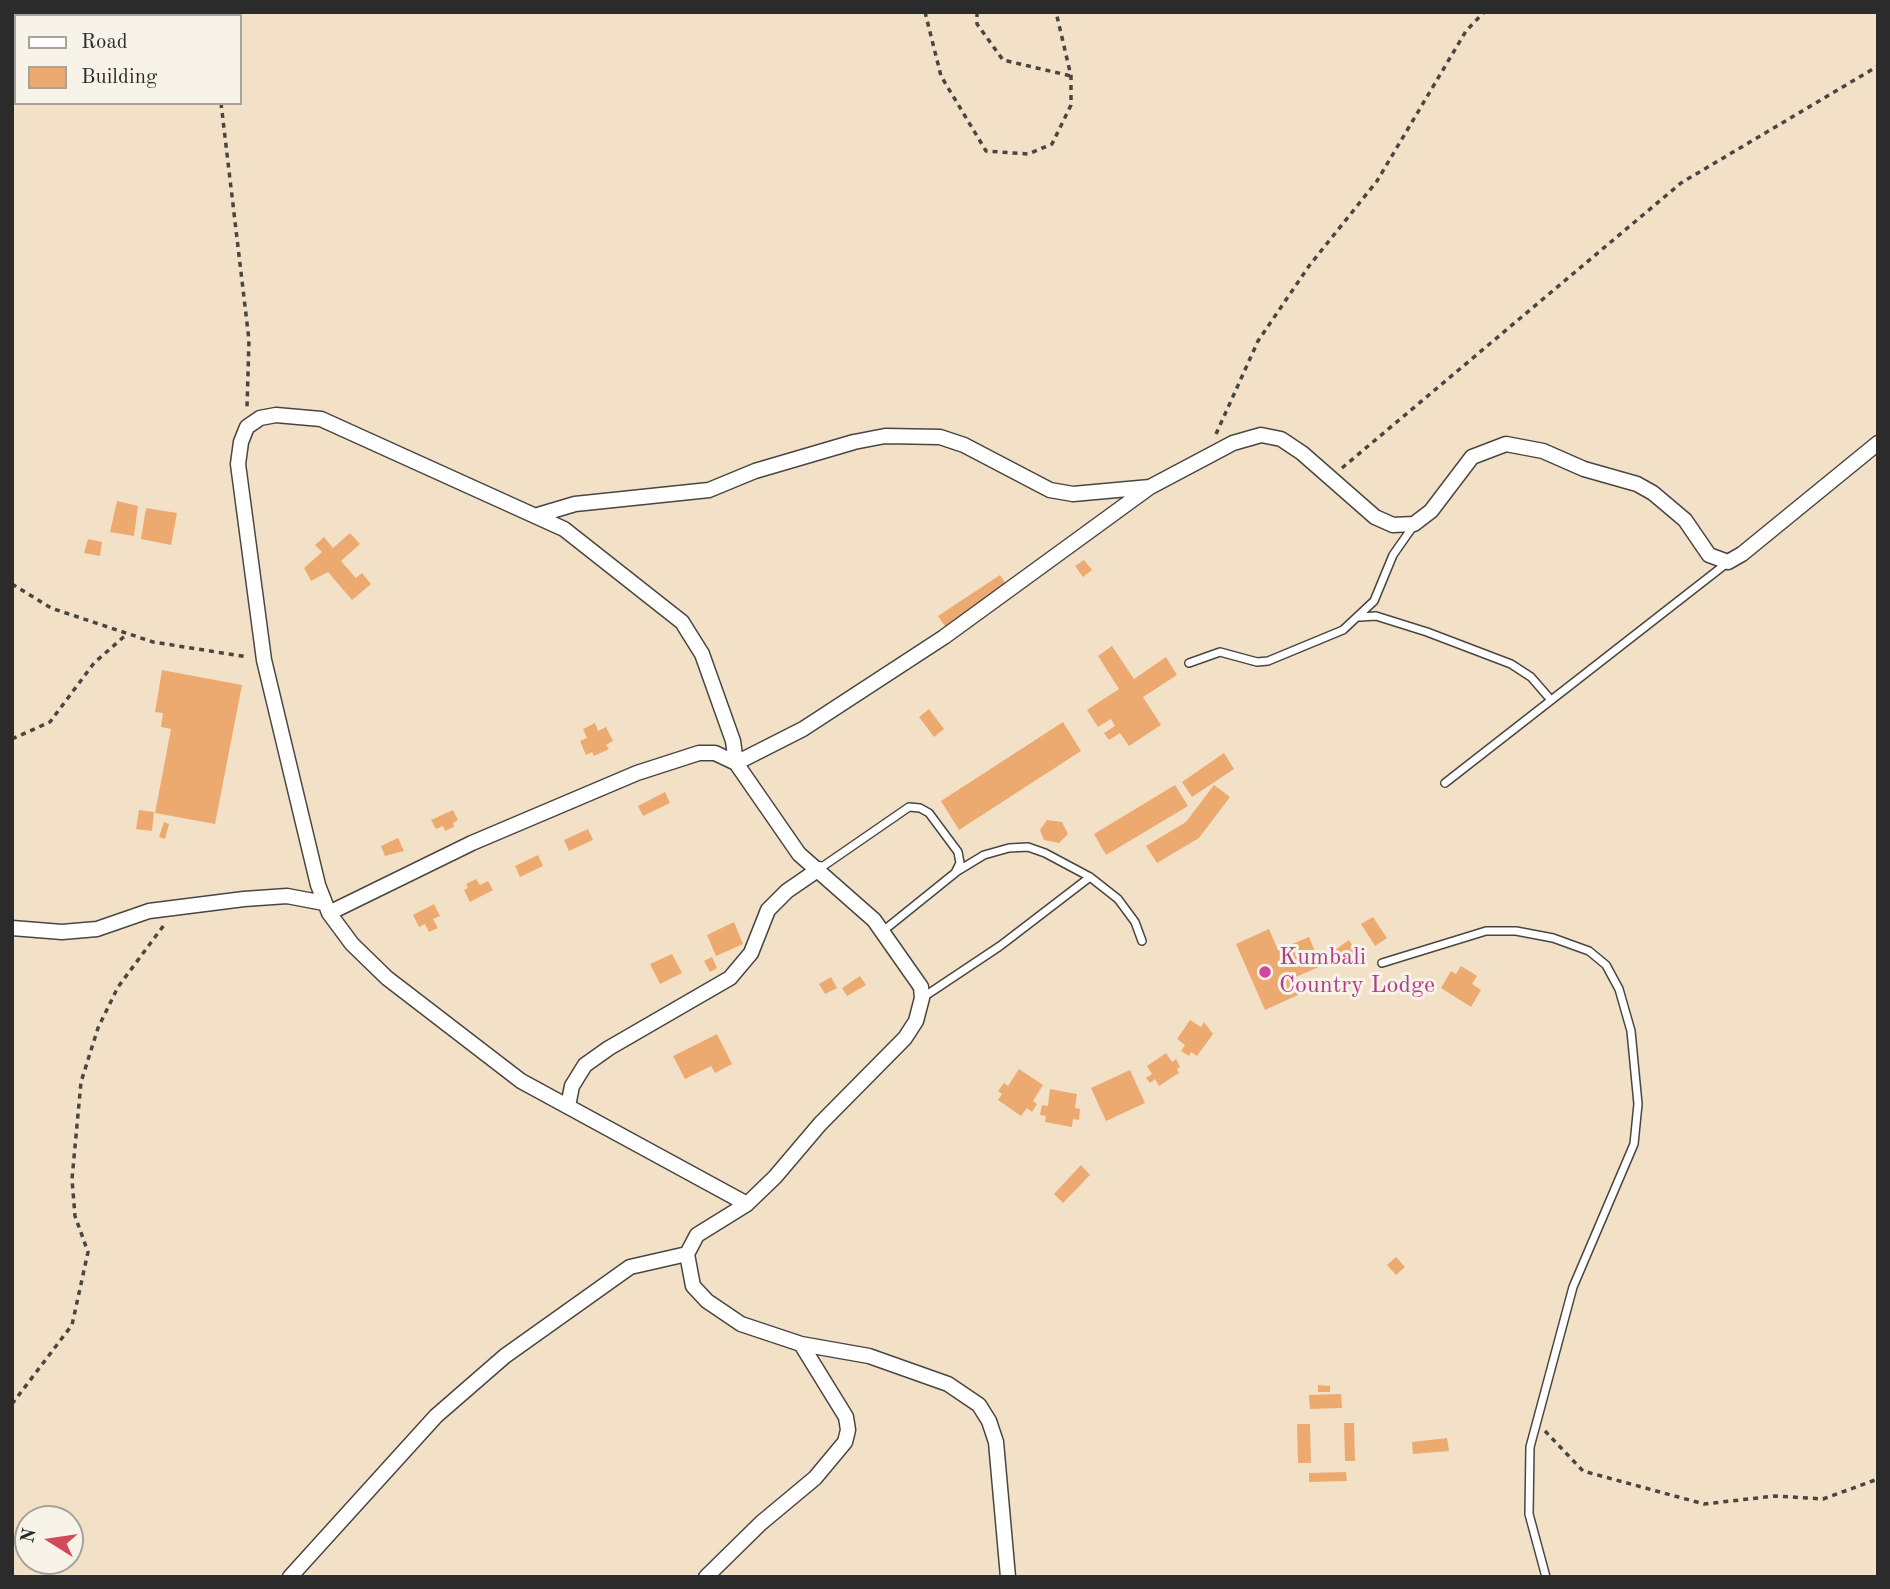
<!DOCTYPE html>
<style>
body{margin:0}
#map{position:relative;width:1890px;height:1589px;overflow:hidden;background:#f3e1c7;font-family:"Old Standard TT",serif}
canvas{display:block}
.frame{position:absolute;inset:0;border:14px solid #2b2b2b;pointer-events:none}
.legend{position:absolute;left:14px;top:14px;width:228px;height:91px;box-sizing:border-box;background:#f7f3e8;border:2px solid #a5a39c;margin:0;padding:9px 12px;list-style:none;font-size:21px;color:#2b2b2b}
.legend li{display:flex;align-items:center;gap:14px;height:35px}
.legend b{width:35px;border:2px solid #a5a39c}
.north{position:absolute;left:14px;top:1505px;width:70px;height:70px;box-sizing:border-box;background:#f7f3e8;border:2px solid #a5a39c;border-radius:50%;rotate:282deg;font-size:19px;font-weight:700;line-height:28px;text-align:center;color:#2b2b2b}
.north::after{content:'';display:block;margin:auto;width:24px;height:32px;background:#d1495b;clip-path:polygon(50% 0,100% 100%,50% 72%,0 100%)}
</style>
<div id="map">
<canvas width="1890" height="1589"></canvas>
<div class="frame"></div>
<ul class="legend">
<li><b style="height:9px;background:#fff"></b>Road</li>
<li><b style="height:19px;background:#ecaa71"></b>Building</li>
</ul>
<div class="north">N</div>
</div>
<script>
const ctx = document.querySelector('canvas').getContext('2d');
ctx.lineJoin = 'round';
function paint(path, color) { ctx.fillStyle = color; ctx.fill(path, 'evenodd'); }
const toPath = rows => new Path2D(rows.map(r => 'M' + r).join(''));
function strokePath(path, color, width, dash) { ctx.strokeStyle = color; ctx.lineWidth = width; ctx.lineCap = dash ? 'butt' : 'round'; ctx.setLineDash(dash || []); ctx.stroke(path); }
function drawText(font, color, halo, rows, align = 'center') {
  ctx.font = font + ' "Old Standard TT",serif'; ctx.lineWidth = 6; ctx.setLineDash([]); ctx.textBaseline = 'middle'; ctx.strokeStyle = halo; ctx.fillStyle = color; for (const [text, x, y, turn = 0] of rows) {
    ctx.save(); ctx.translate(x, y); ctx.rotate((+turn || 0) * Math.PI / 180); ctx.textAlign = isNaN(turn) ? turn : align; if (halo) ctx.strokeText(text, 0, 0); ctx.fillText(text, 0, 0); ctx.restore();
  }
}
paint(toPath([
 [117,501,138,506,134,536,110,532],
 [146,508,177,513,171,545,141,539],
 [350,533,360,544,341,561,356,578,362,573,371,584,352,600,328,572,311,581,304,568,322,552,315,545,324,537,333,548],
 [88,539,102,542,100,556,84,553],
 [1084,560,1092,570,1083,577,1075,566],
 [1000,575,1008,587,947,629,938,616],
 [1112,646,1134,679,1166,657,1177,675,1143,697,1161,725,1129,746,1120,733,1109,740,1104,733,1115,726,1111,719,1098,727,1087,710,1119,689,1098,656],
 [162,670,242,685,215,824,155,813,171,729,161,727,163,713,155,712],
 [929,709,944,729,934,737,919,717],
 [1063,722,1081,751,959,830,941,801],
 [595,723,598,731,606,727,613,741,606,745,609,749,594,756,592,752,586,755,580,741,587,738,583,729],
 [1224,753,1234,769,1192,797,1182,782],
 [1175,785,1188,806,1106,855,1094,834],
 [1214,785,1230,797,1199,838,1157,863,1146,846,1186,822],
 [665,792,670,803,643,816,638,806],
 [139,810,154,812,152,831,136,829],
 [453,810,458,820,453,823,454,827,445,831,443,826,436,829,431,820],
 [1047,820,1062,822,1068,834,1059,843,1044,840,1040,830],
 [164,822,169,824,165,839,159,837],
 [588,829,593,840,569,851,564,840],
 [398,838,404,851,385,856,381,846],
 [538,855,543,866,520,877,515,866],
 [476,879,480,885,488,881,493,890,470,902,464,890,468,888,466,884],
 [434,904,440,916,433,919,438,928,429,932,425,924,419,927,413,915],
 [1373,917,1387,938,1375,946,1361,924],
 [734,922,743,944,716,956,707,935],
 [1269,929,1278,950,1309,937,1321,966,1291,979,1298,995,1265,1010,1236,944],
 [1349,940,1359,956,1344,966,1335,950],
 [672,954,682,973,660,984,650,964],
 [712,957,717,968,710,972,704,961],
 [1461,966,1477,976,1472,984,1481,990,1471,1007,1441,988,1451,971,1456,974],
 [860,976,866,985,847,996,842,988],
 [831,977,837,988,825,994,819,984],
 [1190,1020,1201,1027,1204,1022,1213,1034,1197,1056,1191,1052,1189,1056,1181,1051,1185,1045,1177,1039],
 [717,1034,732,1064,715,1073,711,1066,685,1079,673,1056],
 [1166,1053,1172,1062,1176,1059,1180,1067,1177,1069,1179,1073,1159,1086,1155,1079,1150,1083,1146,1078,1152,1074,1147,1066],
 [1019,1069,1043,1085,1033,1101,1037,1104,1032,1112,1027,1108,1021,1116,998,1100,1002,1094,998,1091,1004,1083,1008,1086],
 [1130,1070,1145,1103,1106,1121,1091,1088],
 [1050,1089,1077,1094,1075,1108,1080,1109,1079,1120,1073,1119,1072,1127,1045,1122,1046,1116,1040,1115,1042,1105,1048,1106],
 [1081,1165,1090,1175,1063,1203,1054,1194],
 [1396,1257,1405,1267,1396,1275,1387,1265],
 [1318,1385,1330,1386,1330,1392,1318,1392],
 [1341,1394,1342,1408,1310,1409,1309,1395],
 [1344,1423,1354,1423,1355,1461,1345,1461],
 [1297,1424,1310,1424,1311,1463,1298,1463],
 [1447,1438,1449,1451,1413,1454,1412,1442],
 [1346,1472,1347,1481,1309,1482,1309,1473]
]), '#ecaa71');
const service = toPath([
 [1360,617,1376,616,1427,632,1511,664,1531,677,1551,700],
 [1189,663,1220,652,1257,662,1268,661,1343,630,1374,601,1393,555,1414,525],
 [1445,783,1727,563],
 [819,869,909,807,920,808,929,813,958,852,960,863,955,873,883,931],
 [956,872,984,855,1009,848,1028,847,1045,853,1090,877,1118,899,1135,922,1142,941],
 [1382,963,1486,931,1516,931,1553,938,1589,951,1606,965,1619,989,1631,1031,1638,1104,1634,1144,1573,1287,1530,1447,1529,1514,1546,1577],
 [922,998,1000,946,1090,877]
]);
const minor = toPath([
 [538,515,575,504,709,490,755,471,854,442,885,436,940,437,964,445,1050,490,1073,494,1150,487,1233,443,1261,435,1281,439,1302,453,1375,517,1393,525,1414,524,1431,511,1472,457,1506,444,1543,451,1584,469,1637,484,1653,493,1685,520,1709,555,1728,562,1742,554,1878,443],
 [329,913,472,843,637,773,699,753,715,753,736,763,799,854,874,920,921,987,922,998,916,1021,905,1038,820,1124,775,1177,747,1204,697,1235,687,1254,693,1286,707,1301,741,1324,801,1344,869,1356,948,1384,979,1405,989,1421,996,1442,1008,1577],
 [12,928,62,932,97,929,149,911,244,899,287,896,324,903],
 [568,1106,572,1086,585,1065,609,1048,730,978,751,953,768,910,787,891,819,869],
 [747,1204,521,1081,387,978,352,944,329,913,318,885,264,660,238,464,241,442,247,427,260,418,276,415,321,419,564,529,682,622,702,654,733,741,736,763,803,729,944,637,1150,487],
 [290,1577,436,1416,505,1356,630,1267,687,1254],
 [706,1577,761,1523,815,1478,845,1442,848,1430,846,1417,801,1344]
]);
strokePath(service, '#494642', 10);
strokePath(minor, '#494642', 17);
strokePath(toPath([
 [210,12,211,16],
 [925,12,941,76,986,151,1028,154,1052,144,1071,105,1071,76,1056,12],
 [977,12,977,24,1003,60,1071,76],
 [221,103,249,340,247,407],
 [1216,434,1258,341,1309,266,1377,181,1466,31,1484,12],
 [1342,468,1681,183,1878,66],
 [12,584,51,608,153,642,248,657],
 [12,739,50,722,94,663,127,634],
 [12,1404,72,1325,88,1252,75,1216,72,1179,81,1082,98,1028,118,987,164,925],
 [1545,1431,1583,1471,1704,1504,1775,1496,1823,1499,1878,1479]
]), '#494642', 3.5, [5, 5]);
strokePath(service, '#fff', 7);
strokePath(minor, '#fff', 14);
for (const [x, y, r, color] of [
 [1265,972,7,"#d1479c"]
]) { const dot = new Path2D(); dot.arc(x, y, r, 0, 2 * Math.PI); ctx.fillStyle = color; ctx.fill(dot); strokePath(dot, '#f7f3e8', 2.5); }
drawText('24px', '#b23c85', '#f7f3e8', [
 ["Kumbali",1279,958],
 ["Country Lodge",1279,986]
], 'left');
</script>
